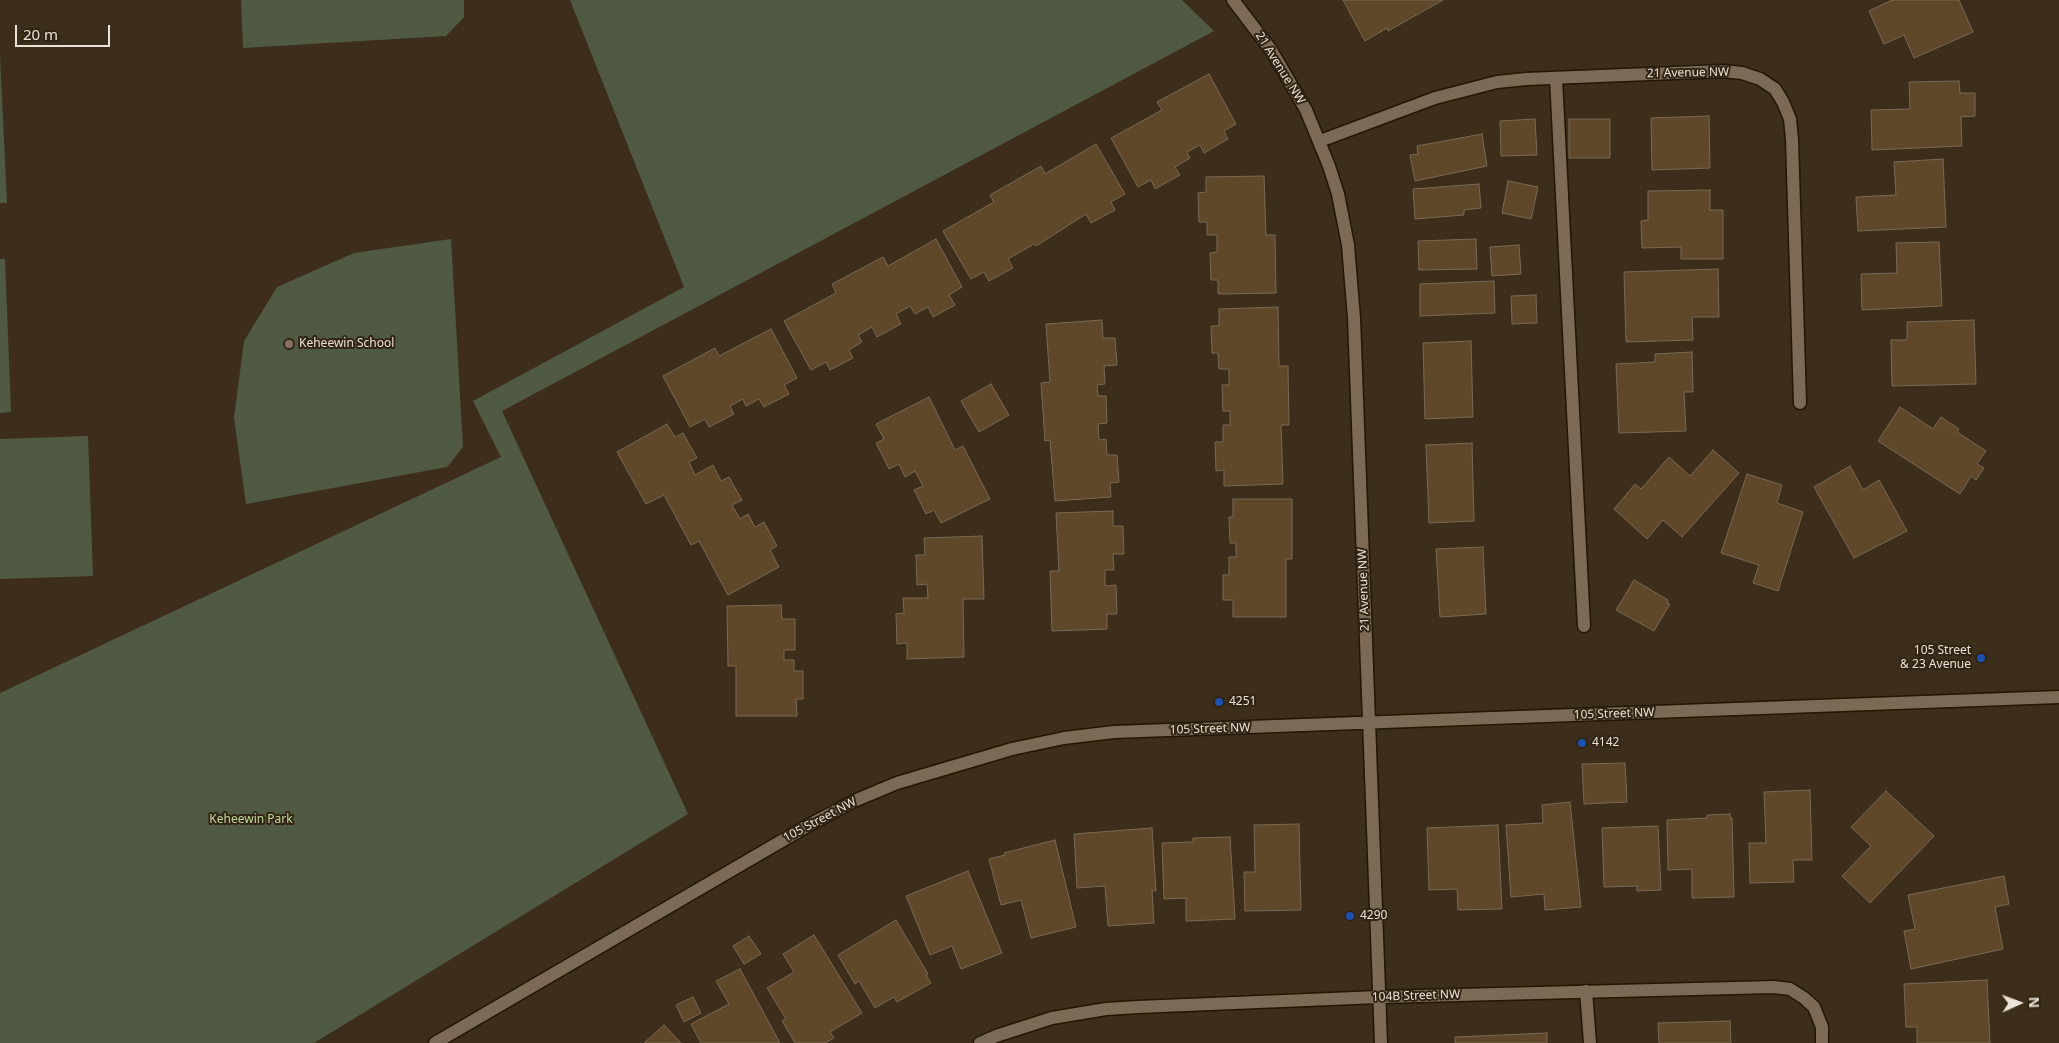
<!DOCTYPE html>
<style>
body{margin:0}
#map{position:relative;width:2059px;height:1043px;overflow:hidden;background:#3c2e1b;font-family:"Noto Sans",sans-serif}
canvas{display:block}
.north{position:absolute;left:1994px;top:978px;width:50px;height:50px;-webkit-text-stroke:4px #312412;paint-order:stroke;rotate:88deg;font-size:14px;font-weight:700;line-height:20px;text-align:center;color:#ece3d8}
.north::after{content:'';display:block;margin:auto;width:18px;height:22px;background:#ece3d8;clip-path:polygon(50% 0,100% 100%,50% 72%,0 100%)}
.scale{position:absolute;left:15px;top:25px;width:95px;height:22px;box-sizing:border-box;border:2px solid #ece3d8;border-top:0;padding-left:6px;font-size:15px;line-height:18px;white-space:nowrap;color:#ece3d8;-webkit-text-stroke:4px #312412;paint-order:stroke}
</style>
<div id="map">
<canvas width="2059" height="1043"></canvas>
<div class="north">N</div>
<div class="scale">20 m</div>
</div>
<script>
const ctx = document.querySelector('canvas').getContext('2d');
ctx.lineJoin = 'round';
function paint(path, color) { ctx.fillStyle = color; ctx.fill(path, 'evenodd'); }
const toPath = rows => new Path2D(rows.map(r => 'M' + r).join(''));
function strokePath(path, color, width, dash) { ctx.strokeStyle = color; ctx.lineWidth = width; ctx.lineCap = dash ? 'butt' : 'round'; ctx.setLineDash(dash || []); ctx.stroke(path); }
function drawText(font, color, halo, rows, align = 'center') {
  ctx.font = font + ' "Noto Sans",sans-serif'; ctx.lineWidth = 4; ctx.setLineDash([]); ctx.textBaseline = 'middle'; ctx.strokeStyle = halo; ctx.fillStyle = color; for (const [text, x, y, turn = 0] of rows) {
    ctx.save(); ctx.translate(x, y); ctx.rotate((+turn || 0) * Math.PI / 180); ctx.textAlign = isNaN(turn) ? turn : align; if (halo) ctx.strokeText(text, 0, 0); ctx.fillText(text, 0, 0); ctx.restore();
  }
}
paint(toPath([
 [241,0,464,0,464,17,446,36,243,48],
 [570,0,1182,0,1214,31,502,411,688,814,314,1043,0,1043,0,693,501,457,473,401,684,287],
 [0,55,7,203,0,203],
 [451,239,463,447,447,467,246,504,234,418,244,341,277,287,354,253],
 [0,259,5,259,11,412,0,413],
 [88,436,93,576,0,579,0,439]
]), '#505a43');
const building = toPath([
 [1343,0,1443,0,1388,31,1387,28,1365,41,1343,0],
 [1892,0,1959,0,1973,32,1914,58,1904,35,1884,44,1869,11,1892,0],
 [1209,74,1236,124,1224,131,1228,139,1204,153,1200,145,1187,152,1190,158,1175,167,1180,175,1155,189,1151,180,1138,187,1111,138,1162,110,1157,102,1209,74],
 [1959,81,1960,93,1975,93,1975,116,1961,117,1962,146,1872,150,1871,110,1910,109,1909,82,1959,81],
 [1709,116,1710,168,1652,170,1651,118,1709,116],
 [1535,119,1537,155,1501,156,1500,121,1535,119],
 [1569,119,1610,119,1610,158,1569,158,1569,119],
 [1482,134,1487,166,1415,181,1410,155,1418,154,1417,146,1482,134],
 [1096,144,1125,194,1111,202,1115,210,1091,223,1086,214,1036,246,1034,244,1008,259,1013,268,989,281,984,272,971,279,943,231,994,202,990,195,1041,166,1045,174,1096,144],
 [1943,159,1946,227,1858,231,1856,197,1896,195,1894,162,1943,159],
 [1264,176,1266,235,1275,235,1276,293,1218,294,1218,280,1211,280,1210,253,1217,252,1217,235,1207,235,1207,222,1199,222,1198,193,1206,192,1206,177,1264,176],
 [1508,181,1538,187,1531,219,1502,213,1508,181],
 [1479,184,1481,208,1464,210,1464,215,1415,219,1413,189,1479,184],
 [1710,190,1710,210,1723,210,1723,259,1681,259,1681,247,1642,248,1641,221,1648,220,1648,191,1710,190],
 [936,239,962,287,949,295,955,305,933,317,928,307,915,314,910,306,896,314,901,324,877,337,872,327,858,335,862,342,849,350,853,358,830,370,826,362,811,370,784,321,836,293,832,284,883,257,888,266,936,239],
 [1476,239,1477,269,1419,270,1418,241,1476,239],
 [1939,242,1942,306,1862,310,1861,274,1897,273,1896,243,1939,242],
 [1519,245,1521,274,1492,276,1490,247,1519,245],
 [1718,269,1719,317,1692,317,1693,340,1626,342,1624,272,1718,269],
 [1494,281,1495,313,1420,316,1420,284,1494,281],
 [1536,295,1537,323,1512,324,1511,296,1536,295],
 [1278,307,1279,366,1288,366,1289,425,1281,425,1283,484,1224,486,1224,470,1216,471,1215,442,1223,442,1223,425,1230,425,1230,411,1223,411,1222,385,1229,385,1229,369,1219,369,1218,353,1212,353,1211,326,1219,326,1219,309,1278,307],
 [1102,320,1103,338,1115,338,1117,365,1104,366,1105,384,1097,385,1098,396,1106,396,1107,423,1098,424,1099,440,1106,439,1107,455,1117,455,1119,482,1110,483,1111,497,1055,501,1050,440,1045,441,1041,383,1050,382,1046,324,1102,320],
 [1974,320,1976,384,1892,386,1891,340,1907,340,1907,322,1974,320],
 [771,329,797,378,784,385,789,394,764,407,759,399,746,406,743,399,730,406,734,414,709,427,705,419,690,427,663,376,715,348,719,356,771,329],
 [1471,341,1473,417,1425,419,1423,343,1471,341],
 [1692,352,1693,392,1684,392,1686,431,1619,433,1616,364,1655,362,1655,354,1692,352],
 [991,384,1009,415,979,432,961,401,991,384],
 [929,397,955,450,963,446,990,499,941,523,934,510,926,514,914,490,923,486,915,471,905,477,899,464,889,469,876,443,884,439,876,424,929,397],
 [1900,407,1933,429,1941,417,1959,429,1957,432,1986,451,1977,464,1984,468,1976,480,1971,476,1960,494,1878,441,1900,407],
 [667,424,675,437,683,433,697,458,689,462,695,475,713,465,721,481,729,477,742,500,732,505,740,519,748,514,755,527,764,522,777,546,770,550,779,567,728,595,699,541,691,545,664,495,646,504,617,452,667,424],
 [1472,443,1474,521,1429,523,1426,445,1472,443],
 [1713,450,1739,473,1682,537,1663,520,1647,539,1614,509,1635,484,1641,489,1669,457,1690,476,1713,450],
 [1850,466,1863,490,1879,480,1907,531,1854,558,1814,487,1850,466],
 [1747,474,1782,485,1777,503,1803,512,1778,591,1753,583,1759,565,1721,553,1747,474],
 [1233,499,1292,499,1292,559,1286,559,1286,617,1233,617,1233,600,1223,600,1223,575,1229,575,1229,557,1236,557,1236,543,1230,543,1229,517,1233,517,1233,499],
 [1113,511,1113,526,1123,526,1124,554,1113,554,1114,570,1105,570,1105,586,1116,585,1117,614,1107,614,1107,629,1052,631,1050,571,1059,571,1056,513,1113,511],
 [982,536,984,599,963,599,964,657,907,659,907,643,897,644,896,614,904,613,903,598,928,598,927,584,917,585,916,555,925,555,924,538,982,536],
 [1483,547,1486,614,1440,617,1436,549,1483,547],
 [1634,580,1668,600,1667,603,1670,604,1654,631,1616,610,1634,580],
 [781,605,782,619,795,619,795,650,784,650,784,660,794,660,794,671,803,671,803,699,796,699,797,716,736,716,736,666,728,666,727,606,781,605],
 [1625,763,1627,802,1584,804,1582,764,1625,763],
 [1810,790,1812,860,1793,860,1794,882,1750,883,1749,843,1766,843,1764,792,1810,790],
 [1886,791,1934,836,1870,903,1842,876,1871,846,1851,827,1886,791],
 [1570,802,1581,907,1545,910,1544,894,1511,897,1506,825,1543,823,1542,805,1570,802],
 [1730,814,1730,818,1732,818,1734,897,1692,898,1692,869,1668,870,1667,820,1707,818,1707,815,1730,814],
 [1299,824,1301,910,1245,911,1244,872,1255,872,1254,825,1299,824],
 [1498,825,1502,909,1458,910,1457,889,1429,890,1427,828,1498,825],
 [1658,826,1661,890,1637,891,1637,886,1604,887,1602,828,1658,826],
 [1152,828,1156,891,1152,891,1154,923,1108,926,1105,886,1077,888,1074,834,1152,828],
 [1230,837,1235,919,1186,921,1186,898,1164,899,1162,843,1193,842,1193,838,1230,837],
 [1055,840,1076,927,1031,938,1021,900,1001,905,989,859,1005,855,1004,853,1055,840],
 [968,871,1002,953,961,969,952,946,930,955,906,896,968,871],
 [2004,876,2009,904,1995,907,2003,949,1911,969,1904,931,1915,929,1908,895,2004,876],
 [896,920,928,974,926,975,931,983,897,1002,894,997,875,1008,859,981,855,984,838,955,896,920],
 [814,935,862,1013,830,1032,834,1038,825,1043,795,1043,782,1021,786,1019,767,988,794,972,783,954,814,935],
 [749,936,761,954,744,964,733,946,749,936],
 [740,969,780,1043,701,1043,691,1024,729,1004,716,981,740,969],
 [1987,980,1990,1043,1917,1043,1917,1027,1906,1027,1904,984,1987,980],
 [693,997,701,1013,684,1022,676,1005,693,997],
 [1730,1021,1731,1043,1659,1043,1658,1023,1730,1021],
 [664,1025,681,1043,644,1043,664,1025],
 [1547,1033,1547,1043,1455,1043,1455,1037,1547,1033]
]);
paint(building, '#5e4829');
strokePath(building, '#796955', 1);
const service = toPath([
 [1556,78,1584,626],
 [1586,991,1590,1043]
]);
const minor = toPath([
 [1320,141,1435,98,1497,82,1526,79,1723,71,1742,73,1760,79,1775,89,1783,102,1790,119,1792,139,1800,403],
 [980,1043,996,1036,1052,1018,1106,1009,1138,1007,1379,997,1774,987,1790,989,1804,998,1814,1007,1822,1027,1822,1043]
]);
const tertiary = toPath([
 [1233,0,1271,50,1306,110,1329,166,1338,194,1348,245,1354,318,1381,1043],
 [435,1043,809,825,854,801,897,783,1012,749,1064,738,1114,732,2059,697]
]);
strokePath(service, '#221604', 15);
strokePath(minor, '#221604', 15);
strokePath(tertiary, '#221604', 15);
strokePath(service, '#7a6a56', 12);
strokePath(minor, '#7a6a56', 12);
strokePath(tertiary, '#7a6a56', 12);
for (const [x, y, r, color] of [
 [289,344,5,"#8d6e63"],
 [1981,658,5,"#1a4fb4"],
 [1219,702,5,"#1a4fb4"],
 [1582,743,5,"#1a4fb4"],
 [1350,916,5,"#1a4fb4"]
]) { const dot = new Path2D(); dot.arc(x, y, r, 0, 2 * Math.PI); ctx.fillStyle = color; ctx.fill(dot); strokePath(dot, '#312412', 2); }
drawText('12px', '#ece3d8', '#312412', [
 ["21 Avenue NW",1280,68,58],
 ["21 Avenue NW",1688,73,-1],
 ["21 Avenue NW",1364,590,-92],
 ["105 Street NW",1614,714,-2],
 ["105 Street NW",1210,729,-2],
 ["105 Street NW",820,820,-28],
 ["104B Street NW",1416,996,-2]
]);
drawText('12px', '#ece3d8', '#312412', [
 ["Keheewin School",299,344],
 ["105 Street",1971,651,"right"],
 ["& 23 Avenue",1971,665,"right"],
 ["4251",1229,702],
 ["4142",1592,743],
 ["4290",1360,916]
], 'left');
drawText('12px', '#c1da9f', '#312412', [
 ["Keheewin Park",251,820]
]);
</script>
